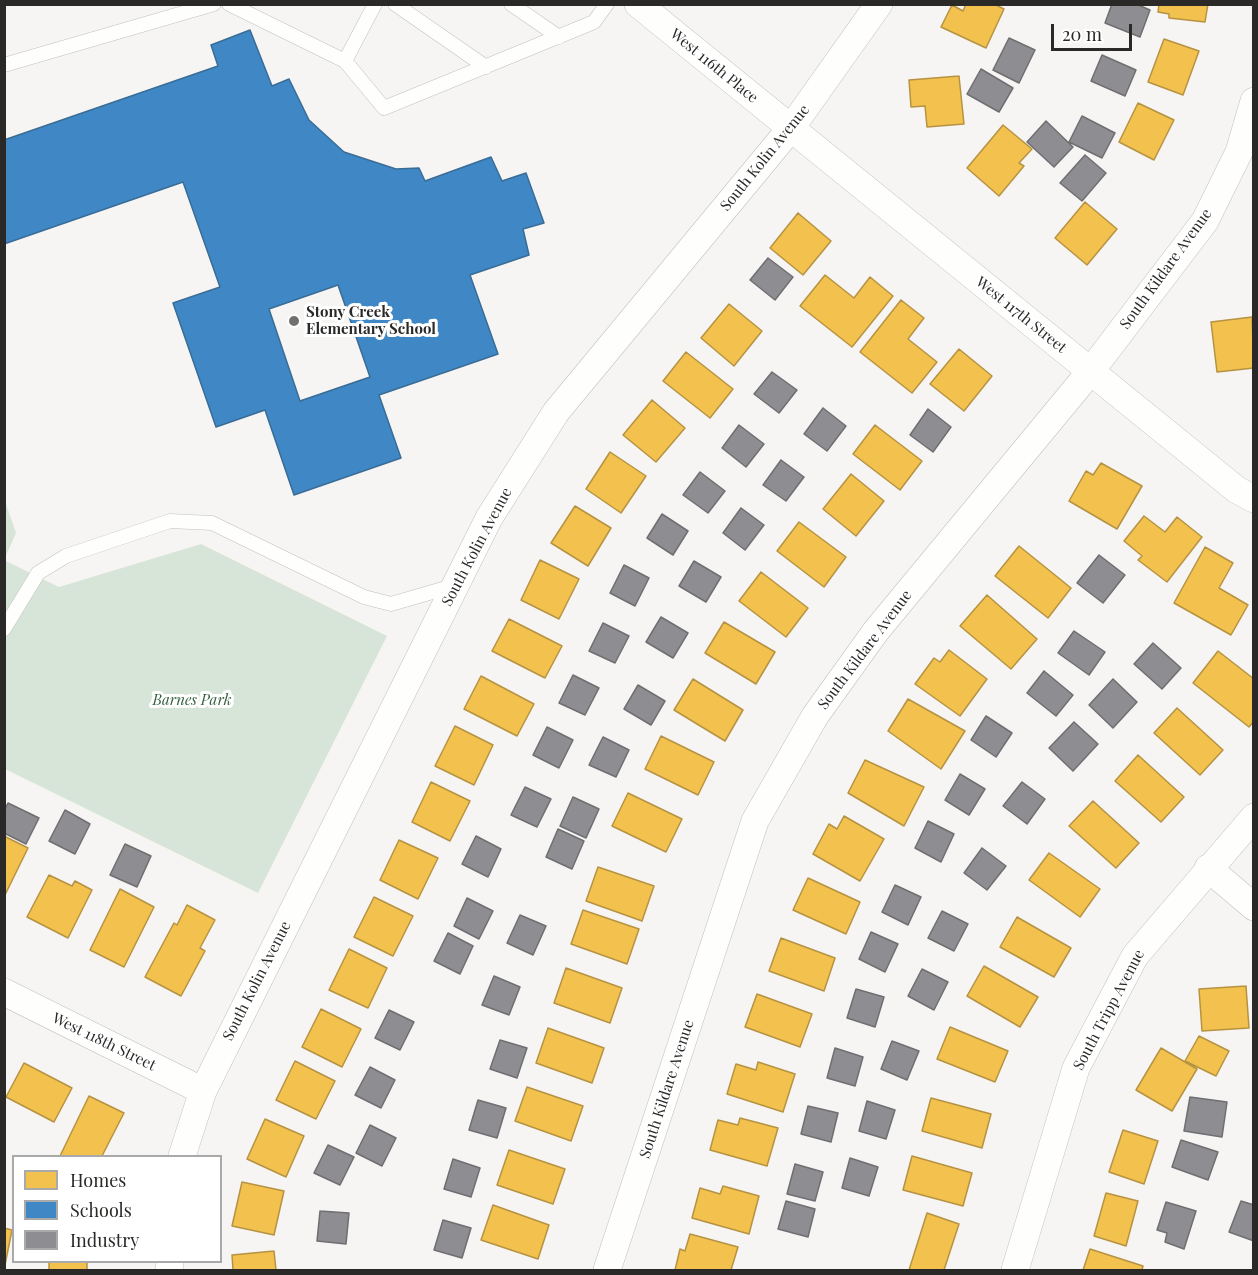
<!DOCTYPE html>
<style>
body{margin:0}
#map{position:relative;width:1258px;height:1275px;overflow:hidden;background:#f7f5f3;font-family:"Playfair Display",serif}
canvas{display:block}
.frame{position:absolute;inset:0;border:6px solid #2a2927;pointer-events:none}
.legend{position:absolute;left:12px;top:1155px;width:210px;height:108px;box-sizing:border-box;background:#fff;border:2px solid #aaa9a9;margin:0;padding:8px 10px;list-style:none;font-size:18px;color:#2a2927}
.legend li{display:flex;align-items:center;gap:12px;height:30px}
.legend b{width:30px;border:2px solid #aaa9a9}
.scale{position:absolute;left:1051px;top:24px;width:81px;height:27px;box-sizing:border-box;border:3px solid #2a2927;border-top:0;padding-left:8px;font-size:18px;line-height:21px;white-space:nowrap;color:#2a2927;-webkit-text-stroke:4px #fff;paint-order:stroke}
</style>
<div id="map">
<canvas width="1258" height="1275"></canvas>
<div class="frame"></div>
<ul class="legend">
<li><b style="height:16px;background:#f2c14e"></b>Homes</li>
<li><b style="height:16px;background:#3f88c5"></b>Schools</li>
<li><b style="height:16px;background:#8d8d92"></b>Industry</li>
</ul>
<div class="scale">20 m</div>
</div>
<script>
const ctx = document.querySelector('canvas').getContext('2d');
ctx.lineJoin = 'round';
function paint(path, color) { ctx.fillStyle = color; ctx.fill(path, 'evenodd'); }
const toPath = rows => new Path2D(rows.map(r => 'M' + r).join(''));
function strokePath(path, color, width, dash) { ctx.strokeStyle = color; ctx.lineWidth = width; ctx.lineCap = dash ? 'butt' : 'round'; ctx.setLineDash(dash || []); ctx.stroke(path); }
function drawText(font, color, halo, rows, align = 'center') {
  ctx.font = font + ' "Playfair Display",serif'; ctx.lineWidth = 6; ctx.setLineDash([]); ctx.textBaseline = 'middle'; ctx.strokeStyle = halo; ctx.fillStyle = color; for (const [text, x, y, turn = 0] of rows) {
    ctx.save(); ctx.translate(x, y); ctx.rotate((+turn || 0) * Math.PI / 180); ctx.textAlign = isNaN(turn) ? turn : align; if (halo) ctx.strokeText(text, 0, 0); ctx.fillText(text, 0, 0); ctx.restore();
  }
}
paint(toPath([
 [4,498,16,533,5,558,4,558],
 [201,544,387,636,258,893,5,769,4,560,59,587]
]), '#d7e5d8');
const homes = toPath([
 [966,4,994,4,1004,9,986,48,941,27,952,5,963,11,966,4],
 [1159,4,1208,4,1205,22,1169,18,1169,14,1158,12,1159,4],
 [1164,39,1199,51,1183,95,1148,82,1164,39],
 [959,76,964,124,927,127,925,106,911,107,909,80,959,76],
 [1138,103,1174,120,1154,160,1119,142,1138,103],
 [1003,125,1032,149,1019,163,1024,166,999,196,967,168,1003,125],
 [1085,202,1117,229,1087,265,1055,238,1085,202],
 [798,213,831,241,803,275,770,248,798,213],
 [825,275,854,298,870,277,893,296,852,347,800,306,825,275],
 [901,300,924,318,908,339,937,362,912,393,860,352,901,300],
 [729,304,762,331,734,366,701,338,729,304],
 [1252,317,1254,368,1217,372,1211,322,1252,317],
 [959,349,992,376,964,411,930,384,959,349],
 [686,352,733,389,710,418,663,381,686,352],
 [652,400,685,428,656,462,623,435,652,400],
 [875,425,922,461,900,490,853,454,875,425],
 [610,452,646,476,621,513,586,489,610,452],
 [1101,463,1142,486,1117,529,1069,501,1086,471,1093,475,1101,463],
 [851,474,884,501,856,536,823,509,851,474],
 [575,506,611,528,588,566,551,543,575,506],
 [1144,516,1165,532,1177,517,1202,537,1167,582,1138,560,1142,556,1124,541,1144,516],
 [799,522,846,557,824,587,777,551,799,522],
 [1019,546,1071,588,1048,618,995,576,1019,546],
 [1205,547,1233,563,1219,588,1248,605,1231,635,1174,603,1205,547],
 [540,560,579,579,559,619,521,600,540,560],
 [761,572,808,608,786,637,739,601,761,572],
 [987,595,1037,639,1011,669,960,626,987,595],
 [509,619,562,646,545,678,492,651,509,619],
 [724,622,775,652,756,684,705,653,724,622],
 [949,650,987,679,960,716,915,684,934,658,940,662,949,650],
 [1218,651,1254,679,1254,721,1249,727,1193,683,1218,651],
 [481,676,534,704,517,736,464,709,481,676],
 [693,679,743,710,725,741,674,710,693,679],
 [908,699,965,731,941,769,888,731,908,699],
 [1177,708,1223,750,1200,775,1154,733,1177,708],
 [455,726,493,745,474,785,435,766,455,726],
 [661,736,714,762,698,795,645,769,661,736],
 [1138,755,1184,797,1161,822,1115,781,1138,755],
 [865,760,924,787,904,826,848,793,865,760],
 [431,782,470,801,450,841,412,822,431,782],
 [628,793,682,819,666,852,612,826,628,793],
 [1093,801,1139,843,1116,868,1069,826,1093,801],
 [844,816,884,839,860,881,813,854,829,824,837,829,844,816],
 [4,836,28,848,4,897,4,836],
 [399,840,438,858,418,899,380,880,399,840],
 [1049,853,1100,889,1080,917,1029,880,1049,853],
 [598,867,654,886,642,921,586,901,598,867],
 [49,875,72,886,75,881,92,890,68,938,27,917,49,875],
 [808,878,860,902,846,934,793,910,808,878],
 [120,889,154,907,124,967,90,950,120,889],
 [374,897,413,916,393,956,354,937,374,897],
 [187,905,215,920,200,948,205,951,181,996,145,977,174,923,177,925,187,905],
 [583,910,639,929,627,964,571,944,583,910],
 [1017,917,1071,948,1054,977,1000,947,1017,917],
 [781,938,835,958,824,991,769,971,781,938],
 [349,949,387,968,368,1008,329,990,349,949],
 [984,966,1038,997,1020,1027,967,996,984,966],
 [566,968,622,988,610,1023,554,1003,566,968],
 [1246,986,1249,1028,1202,1031,1199,989,1246,986],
 [757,994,812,1014,800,1047,745,1027,757,994],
 [321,1009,361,1029,342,1067,302,1047,321,1009],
 [950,1027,1008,1051,995,1082,937,1059,950,1027],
 [548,1028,604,1048,592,1083,536,1063,548,1028],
 [1199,1036,1229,1051,1216,1076,1185,1061,1199,1036],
 [1161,1048,1197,1069,1172,1111,1136,1090,1161,1048],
 [295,1061,335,1081,316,1119,276,1100,295,1061],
 [758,1062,795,1074,783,1112,727,1094,736,1064,756,1070,758,1062],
 [24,1063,72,1088,54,1122,6,1097,24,1063],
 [527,1087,583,1106,571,1141,515,1121,527,1087],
 [89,1096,124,1113,102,1156,60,1156,89,1096],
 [931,1098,991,1114,982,1148,922,1131,931,1098],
 [740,1118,778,1128,767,1166,710,1150,718,1120,738,1125,740,1118],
 [265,1119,304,1136,286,1177,247,1159,265,1119],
 [1123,1130,1158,1141,1144,1184,1109,1172,1123,1130],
 [509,1150,565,1169,553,1204,497,1185,509,1150],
 [912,1156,972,1173,963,1206,903,1190,912,1156],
 [242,1182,284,1191,274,1235,232,1226,242,1182],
 [723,1186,759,1196,749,1234,692,1218,700,1188,720,1194,723,1186],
 [1106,1193,1138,1201,1126,1246,1094,1236,1106,1193],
 [493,1205,549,1225,538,1259,481,1240,493,1205],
 [927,1213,959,1224,944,1270,909,1270,927,1213],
 [4,1228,12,1230,4,1270,4,1228],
 [690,1234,738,1247,731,1270,675,1270,680,1249,685,1251,690,1234],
 [1090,1249,1143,1266,1142,1270,1083,1270,1090,1249],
 [274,1251,276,1270,233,1270,232,1255,274,1251],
 [49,1262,87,1262,87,1270,49,1270,49,1262]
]);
paint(homes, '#f2c14e');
strokePath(homes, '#b69342', 1.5);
const schools = toPath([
 [250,30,272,86,289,79,309,120,344,152,396,169,419,168,425,181,491,157,502,181,526,173,544,223,523,229,529,255,470,275,498,354,379,395,401,458,294,495,265,410,216,427,173,303,220,287,183,182,4,244,4,140,218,66,211,45,250,30],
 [338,285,370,377,300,401,269,309,338,285]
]);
paint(schools, '#3f88c5');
strokePath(schools, '#396c96', 1.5);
const industry = toPath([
 [1112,4,1136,4,1150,10,1140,37,1105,23,1112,4],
 [1009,38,1035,50,1019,83,993,70,1009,38],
 [1102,55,1136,70,1125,96,1091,81,1102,55],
 [981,69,1013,88,999,112,967,94,981,69],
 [1082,116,1115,133,1102,158,1069,142,1082,116],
 [1046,121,1073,147,1054,167,1027,142,1046,121],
 [1085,155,1106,173,1082,201,1060,183,1085,155],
 [768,258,793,277,775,300,750,280,768,258],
 [772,372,797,390,779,413,754,394,772,372],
 [823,408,846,426,827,451,804,434,823,408],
 [928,409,951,427,933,452,910,435,928,409],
 [739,425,764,444,746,467,722,448,739,425],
 [781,460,804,477,786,501,763,485,781,460],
 [700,472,725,491,708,513,683,495,700,472],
 [741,508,764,525,745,550,723,533,741,508],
 [662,514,688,531,673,555,647,538,662,514],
 [1099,555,1125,575,1103,603,1077,583,1099,555],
 [694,561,721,577,706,602,679,586,694,561],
 [624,565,649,578,635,606,610,593,624,565],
 [661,617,688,633,673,658,646,642,661,617],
 [603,623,629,636,615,663,589,651,603,623],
 [1074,631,1105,652,1089,675,1058,653,1074,631],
 [1153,643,1181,668,1162,689,1134,664,1153,643],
 [1044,671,1073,695,1056,716,1027,693,1044,671],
 [573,675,599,688,585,715,559,703,573,675],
 [1113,679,1137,702,1113,728,1089,705,1113,679],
 [638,685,665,701,651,725,624,709,638,685],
 [986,716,1012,733,996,757,971,740,986,716],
 [1074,722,1098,744,1073,771,1049,748,1074,722],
 [547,727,573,740,559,768,533,755,547,727],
 [603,737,629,750,616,777,589,765,603,737],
 [960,774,985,789,969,815,945,800,960,774],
 [1022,782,1045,799,1027,824,1003,806,1022,782],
 [525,787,551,799,537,827,511,815,525,787],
 [573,797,599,809,586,838,560,826,573,797],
 [8,803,39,818,26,844,4,833,4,811,8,803],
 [65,810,90,824,75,854,49,841,65,810],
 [928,821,954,834,941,862,915,848,928,821],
 [558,829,584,841,572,869,546,857,558,829],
 [476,836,501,849,488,877,462,864,476,836],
 [125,844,151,856,137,887,110,875,125,844],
 [982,848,1006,866,987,890,964,873,982,848],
 [895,885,921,897,908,925,882,912,895,885],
 [467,898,493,911,479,939,454,926,467,898],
 [942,911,968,924,954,951,928,938,942,911],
 [520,915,546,926,533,955,507,943,520,915],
 [871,932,898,944,885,972,859,959,871,932],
 [448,933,473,946,460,974,434,961,448,933],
 [922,969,948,982,934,1010,908,996,922,969],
 [494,976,520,987,509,1015,482,1005,494,976],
 [856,989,884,997,875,1027,847,1018,856,989],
 [389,1010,414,1022,400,1050,375,1038,389,1010],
 [500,1040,527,1048,517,1078,490,1069,500,1040],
 [892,1041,919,1051,907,1080,881,1069,892,1041],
 [835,1048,863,1057,855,1086,827,1078,835,1048],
 [370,1067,395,1080,381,1108,355,1095,370,1067],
 [1190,1097,1227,1102,1222,1137,1184,1131,1190,1097],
 [478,1100,506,1108,497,1138,469,1130,478,1100],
 [867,1101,895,1110,886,1139,859,1131,867,1101],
 [808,1106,838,1113,831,1142,801,1134,808,1106],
 [370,1125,396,1138,382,1166,356,1153,370,1125],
 [1181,1140,1218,1152,1208,1180,1172,1167,1181,1140],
 [328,1145,354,1157,340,1185,314,1173,328,1145],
 [850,1158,878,1167,869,1196,842,1188,850,1158],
 [453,1159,480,1168,471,1197,444,1189,453,1159],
 [795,1164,823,1172,815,1201,787,1194,795,1164],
 [786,1201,815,1209,808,1237,778,1229,786,1201],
 [1241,1201,1254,1205,1254,1241,1229,1232,1241,1201],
 [1166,1202,1196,1211,1184,1249,1165,1242,1167,1233,1157,1230,1166,1202],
 [320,1211,349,1213,346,1244,317,1241,320,1211],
 [443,1220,471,1228,462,1258,434,1250,443,1220]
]);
paint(industry, '#8d8d92');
strokePath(industry, '#6f6f72', 1.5);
const lane = toPath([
 [229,4,345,61],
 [375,4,345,61,384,108,594,22,607,4],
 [395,4,486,67],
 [511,4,559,37],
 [4,65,214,4],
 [4,629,38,573,66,556,170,521,212,523,364,597,391,604,453,586]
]);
const street = toPath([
 [638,4,1237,490,1254,499],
 [1208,868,1254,907],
 [4,992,203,1091],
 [182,1156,203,1091,489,518,556,412,791,128,879,4],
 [169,1270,170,1262],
 [607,1270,755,821,815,716,876,631,1090,372,1205,221,1239,152,1254,101],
 [1015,1270,1076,1068,1135,956,1254,817]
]);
strokePath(lane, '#c1c0be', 15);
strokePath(street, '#c1c0be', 28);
strokePath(lane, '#fefefd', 14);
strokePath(street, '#fefefd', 27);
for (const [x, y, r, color] of [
 [294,321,6,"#72706e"]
]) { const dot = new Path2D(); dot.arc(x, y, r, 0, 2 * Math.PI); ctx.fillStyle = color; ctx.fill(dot); strokePath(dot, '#fff', 2); }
drawText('15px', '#2a2927', '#fff', [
 ["West 116th Place",714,66,39],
 ["South Kolin Avenue",765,158,-51],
 ["South Kildare Avenue",1166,269,-54],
 ["West 117th Street",1021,315,39],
 ["South Kolin Avenue",477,547,-62],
 ["South Kildare Avenue",865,650,-53],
 ["South Kolin Avenue",257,981,-63],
 ["South Tripp Avenue",1109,1010,-62],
 ["West 118th Street",104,1042,26],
 ["South Kildare Avenue",667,1089,-72]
]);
drawText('bold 15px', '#2a2927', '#fff', [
 ["Stony Creek",306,312],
 ["Elementary School",306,329]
], 'left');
drawText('italic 15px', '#366140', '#fff', [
 ["Barnes Park",192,700]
]);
</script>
